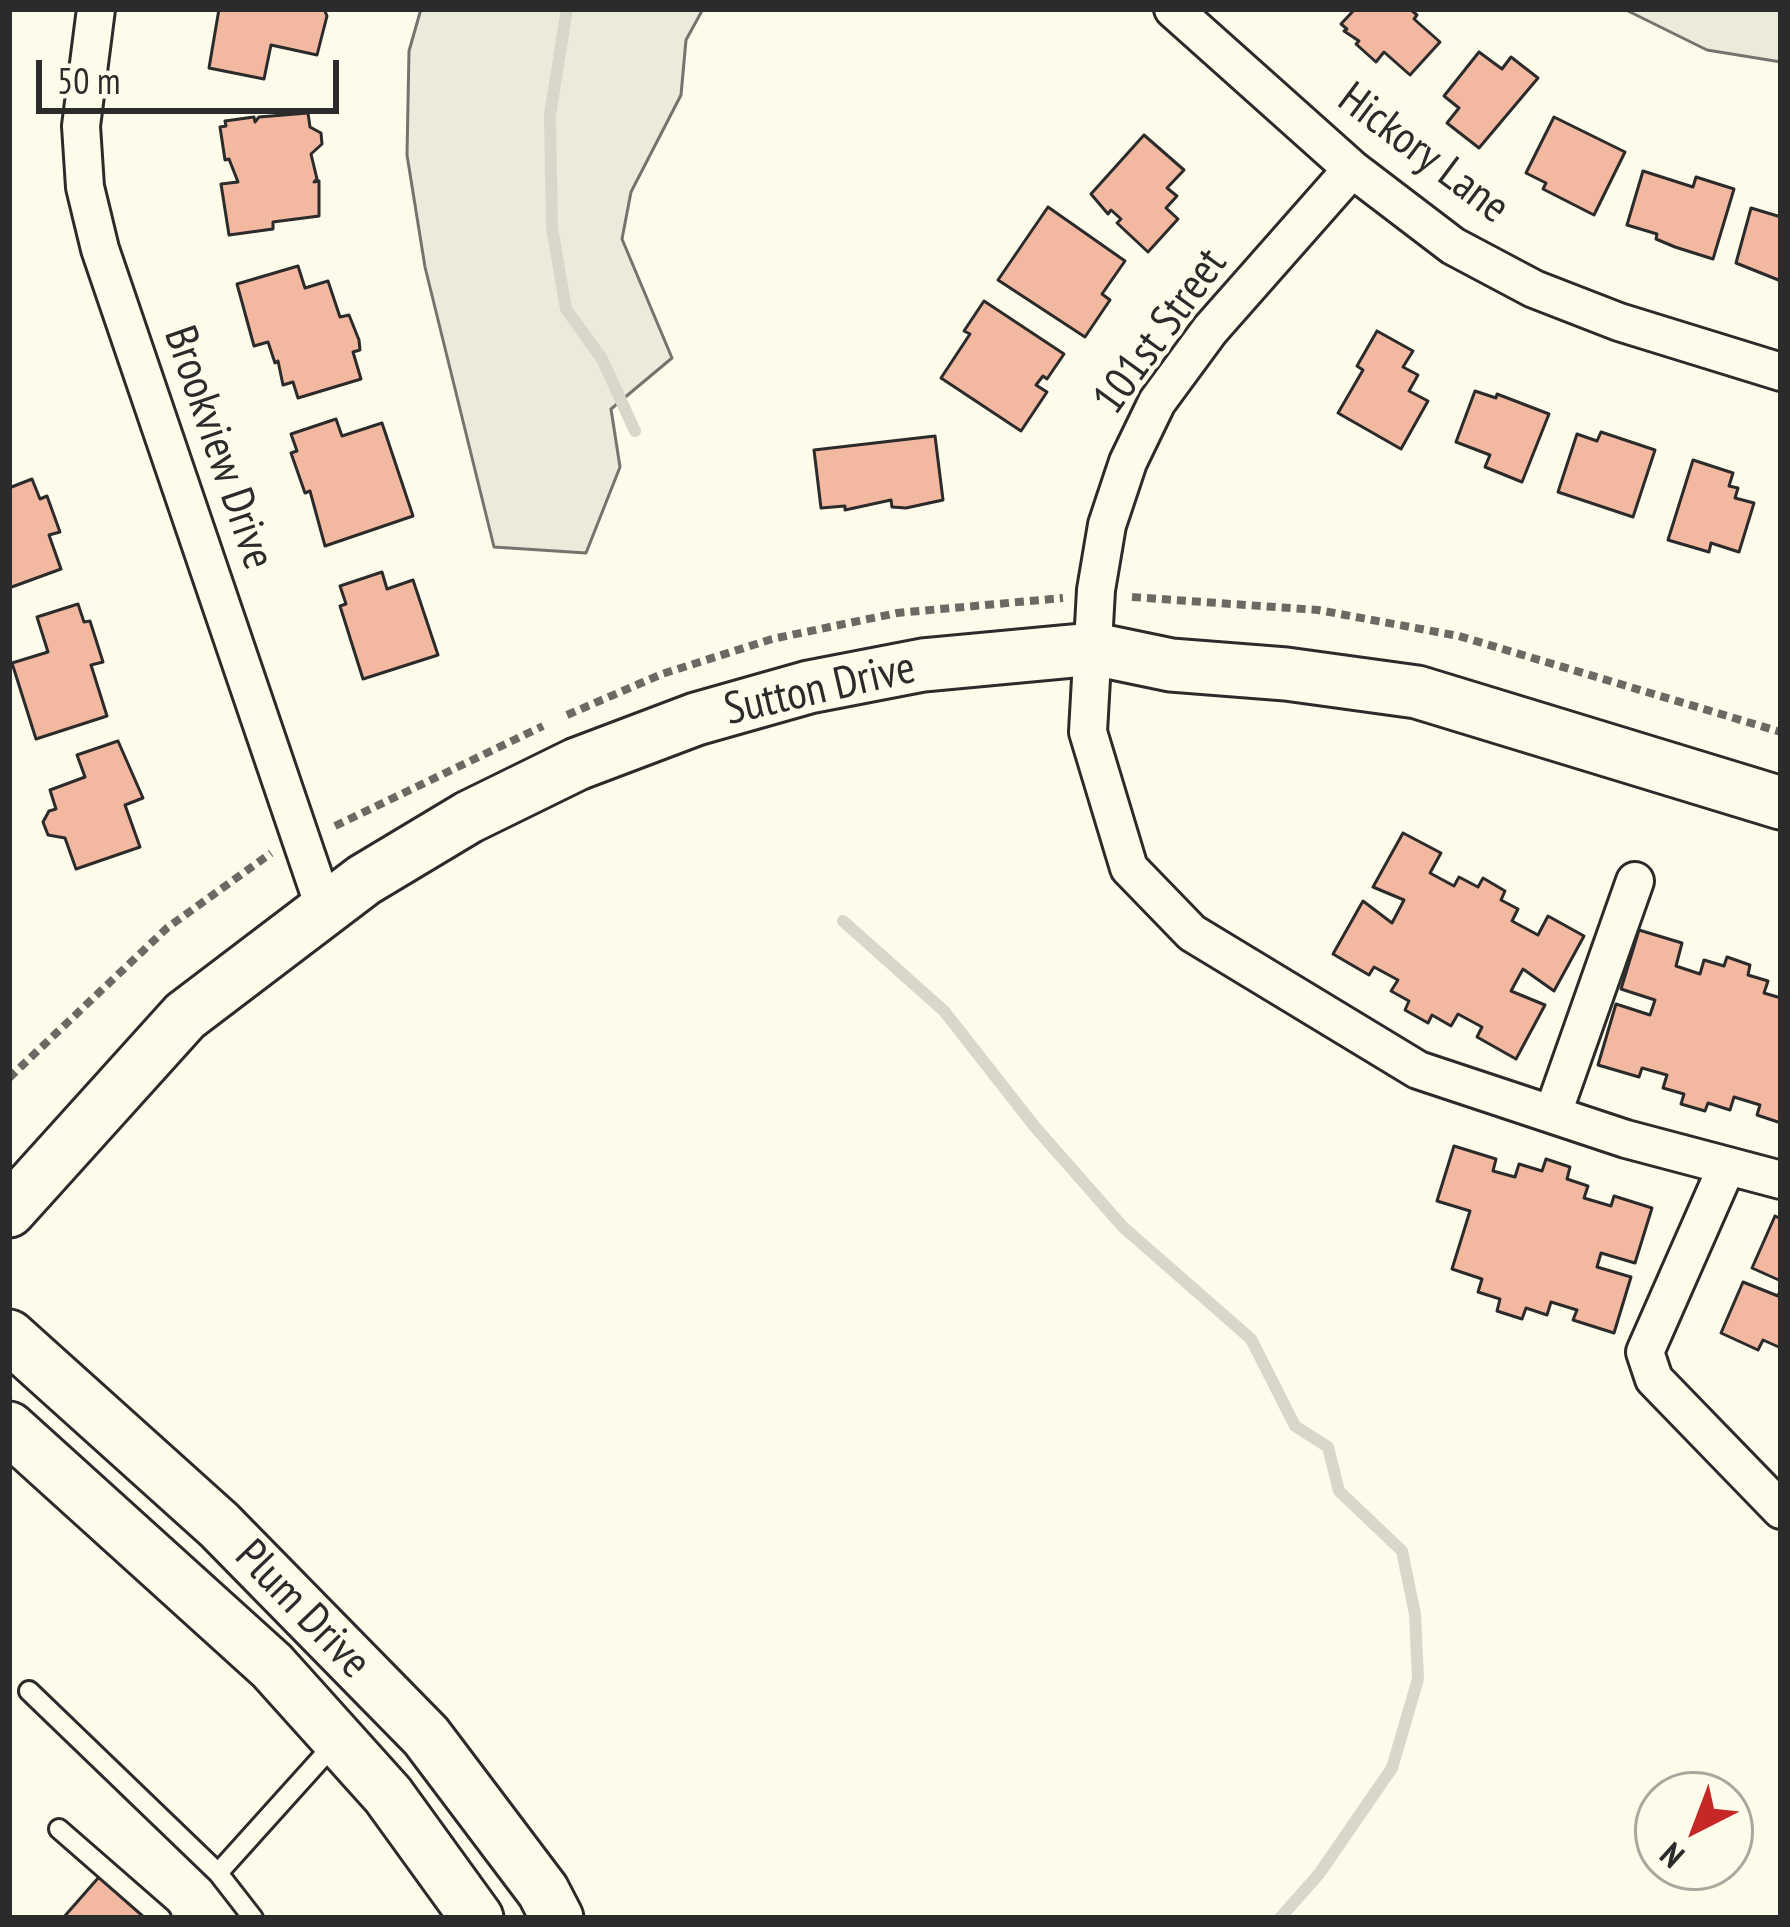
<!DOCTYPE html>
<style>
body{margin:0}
#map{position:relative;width:1790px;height:1927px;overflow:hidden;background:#fdfbea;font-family:"PT Sans Narrow",sans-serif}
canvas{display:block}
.frame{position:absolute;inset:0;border:12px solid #2b2b2b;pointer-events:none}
.north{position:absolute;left:1634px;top:1771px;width:120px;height:120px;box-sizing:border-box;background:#fdfbea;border:3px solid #a9a89e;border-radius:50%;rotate:222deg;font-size:33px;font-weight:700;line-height:48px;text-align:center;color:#2b2b2b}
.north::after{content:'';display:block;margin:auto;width:42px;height:54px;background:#c62828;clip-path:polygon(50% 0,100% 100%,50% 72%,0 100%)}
.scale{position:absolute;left:36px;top:60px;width:303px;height:54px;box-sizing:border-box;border:6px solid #2b2b2b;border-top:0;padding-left:15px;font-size:36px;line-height:42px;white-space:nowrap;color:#2b2b2b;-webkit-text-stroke:9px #fdfbea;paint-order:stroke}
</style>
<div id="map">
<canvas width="1790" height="1927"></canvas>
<div class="frame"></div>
<div class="north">N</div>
<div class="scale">50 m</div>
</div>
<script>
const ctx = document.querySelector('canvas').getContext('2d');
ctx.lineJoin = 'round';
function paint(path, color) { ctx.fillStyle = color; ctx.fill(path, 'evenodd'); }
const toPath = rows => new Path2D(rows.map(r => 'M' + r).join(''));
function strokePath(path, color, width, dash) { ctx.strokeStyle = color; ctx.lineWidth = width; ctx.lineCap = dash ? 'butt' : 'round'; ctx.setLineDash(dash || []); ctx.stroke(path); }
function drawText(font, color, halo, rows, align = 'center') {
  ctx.font = font + ' "PT Sans Narrow",sans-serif'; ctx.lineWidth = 9; ctx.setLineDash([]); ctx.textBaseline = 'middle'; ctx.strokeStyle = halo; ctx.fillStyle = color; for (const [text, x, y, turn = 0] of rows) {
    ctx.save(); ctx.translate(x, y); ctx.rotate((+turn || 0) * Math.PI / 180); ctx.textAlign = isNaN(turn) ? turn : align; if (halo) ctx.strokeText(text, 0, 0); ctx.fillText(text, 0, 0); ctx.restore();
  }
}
const green = toPath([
 [421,9,703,9,686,40,681,95,631,192,622,239,672,358,611,409,620,467,586,553,494,547,425,267,407,155,409,51,421,9],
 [1624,9,1781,9,1781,62,1707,50,1624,9]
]);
paint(green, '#ecebdb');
strokePath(green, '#74746e', 3);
strokePath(toPath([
 [567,9,550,115,552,228,566,309,602,359,635,431],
 [843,921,944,1011,1035,1127,1123,1227,1251,1339,1295,1426,1328,1447,1339,1491,1402,1551,1415,1614,1418,1679,1392,1768,1319,1874,1280,1918]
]), '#d8d7c9', 12);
const building = toPath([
 [219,9,324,9,327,16,317,55,271,45,264,79,209,68,219,9],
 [1355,9,1410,9,1417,15,1414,19,1440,42,1410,75,1384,52,1376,62,1356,44,1359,41,1344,31,1347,29,1341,24,1355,9],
 [1479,52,1502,69,1511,57,1538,78,1479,148,1447,123,1459,108,1444,96,1479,52],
 [308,113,310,127,321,133,322,144,311,154,317,179,314,182,319,181,319,216,273,222,273,229,229,235,221,184,238,182,229,159,225,160,220,127,226,126,225,121,254,117,255,122,259,117,308,113],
 [1554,117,1625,152,1594,215,1543,189,1546,183,1526,173,1554,117],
 [1144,135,1184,170,1167,188,1177,196,1166,208,1178,219,1148,252,1117,223,1121,219,1111,210,1108,214,1091,194,1144,135],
 [1643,171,1693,187,1696,177,1734,189,1713,259,1675,247,1656,239,1657,234,1627,225,1643,171],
 [1048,207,1125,261,1102,294,1110,300,1085,337,998,280,1048,207],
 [1751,208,1781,217,1781,281,1736,263,1751,208],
 [298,266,305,288,328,281,340,317,349,315,359,340,360,350,353,352,361,379,298,398,293,382,283,385,278,361,275,363,268,342,254,346,237,284,298,266],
 [984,301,1064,354,1047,379,1043,376,1036,385,1047,392,1021,431,941,378,970,334,964,331,984,301],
 [1377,331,1413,351,1403,367,1418,375,1409,391,1428,401,1401,449,1338,413,1363,370,1357,366,1377,331],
 [1475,391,1496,398,1497,394,1549,414,1522,482,1485,467,1490,455,1456,442,1475,391],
 [336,419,342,436,382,423,413,516,325,546,310,491,305,493,291,453,297,451,291,434,336,419],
 [1601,432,1655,450,1633,517,1558,492,1577,434,1597,441,1601,432],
 [935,436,943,500,906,508,892,507,891,500,845,510,845,506,821,508,814,450,935,436],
 [1693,460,1733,473,1729,486,1738,488,1735,498,1754,503,1739,552,1711,543,1709,552,1668,540,1693,460],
 [32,479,40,499,47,496,60,532,49,535,61,569,9,588,9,488,32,479],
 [382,572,387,589,413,580,438,655,363,679,340,606,346,604,340,586,382,572],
 [78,604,84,622,90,621,103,662,91,665,107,716,36,739,12,663,48,652,37,617,78,604],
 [118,741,143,798,125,805,140,847,76,869,65,838,48,835,43,822,49,811,56,809,50,790,85,777,77,755,118,741],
 [1403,833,1441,853,1430,873,1454,886,1459,877,1478,887,1483,878,1505,891,1501,900,1518,909,1512,921,1538,935,1548,916,1584,936,1554,991,1523,969,1511,991,1545,1005,1516,1059,1477,1037,1482,1027,1458,1014,1451,1026,1432,1015,1428,1023,1405,1010,1409,1001,1391,991,1398,980,1374,967,1369,975,1333,954,1363,901,1392,923,1404,900,1373,887,1403,833],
 [1639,930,1682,943,1676,966,1700,974,1704,960,1724,966,1727,957,1750,965,1748,975,1768,981,1764,993,1781,998,1781,1123,1757,1115,1760,1105,1734,1097,1730,1110,1708,1103,1705,1111,1681,1104,1684,1094,1663,1088,1667,1075,1642,1068,1639,1077,1598,1065,1616,1004,1650,1015,1655,1000,1621,989,1639,930],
 [1454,1146,1496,1159,1493,1171,1515,1177,1519,1164,1542,1171,1546,1159,1570,1167,1567,1179,1588,1186,1584,1198,1611,1206,1614,1196,1652,1208,1635,1263,1601,1253,1597,1267,1631,1277,1614,1333,1573,1320,1577,1310,1551,1302,1547,1315,1526,1308,1522,1319,1497,1311,1500,1299,1478,1292,1482,1279,1452,1269,1470,1211,1437,1201,1454,1146],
 [1775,1216,1781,1219,1781,1281,1752,1268,1775,1216],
 [1743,1282,1778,1296,1781,1288,1781,1348,1763,1340,1758,1350,1721,1333,1743,1282],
 [99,1877,145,1918,63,1918,99,1877]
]);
paint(building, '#f2b8a0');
strokePath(building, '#2b2b2b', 3);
const lane = toPath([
 [29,1691,218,1873],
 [59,1829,161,1918],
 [253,1918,218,1873,336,1742]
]);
const street = toPath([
 [96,9,81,126,85,187,100,249,324,907],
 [1173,9,1352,169,1453,246,1534,289,1619,322,1781,372],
 [1352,169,1210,330,1157,402,1128,462,1107,525,1096,590,1088,732,1129,868,1192,933,1418,1070,1626,1139,1781,1180],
 [1553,1113,1635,881],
 [1727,1166,1645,1352,1654,1379,1781,1510]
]);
const secondary = toPath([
 [9,1211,185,1016,364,880,469,817,577,764,696,719,809,687,923,665,1094,649,1171,665,1286,674,1417,692,1781,803],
 [9,1336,219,1525,426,1736,543,1891,557,1918],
 [9,1428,272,1666,388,1795,477,1918]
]);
strokePath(lane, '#2b2b2b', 24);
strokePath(street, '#2b2b2b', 42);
strokePath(secondary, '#2b2b2b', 57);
strokePath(toPath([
 [1132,597,1318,610,1459,636,1781,732],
 [567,715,662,674,772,639,897,613,1063,598],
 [335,826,543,726],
 [9,1078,167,928,271,853]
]), '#6a6964', 8, [9, 6]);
strokePath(lane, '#fdfbea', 18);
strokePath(street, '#fdfbea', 36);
strokePath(secondary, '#fdfbea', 51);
drawText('45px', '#2b2b2b', '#fdfbea', [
 ["Hickory Lane",1423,154,37],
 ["101st Street",1161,332,-54],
 ["Brookview Drive",218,448,71],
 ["Sutton Drive",820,690,-13],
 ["Plum Drive",302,1610,46]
]);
</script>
